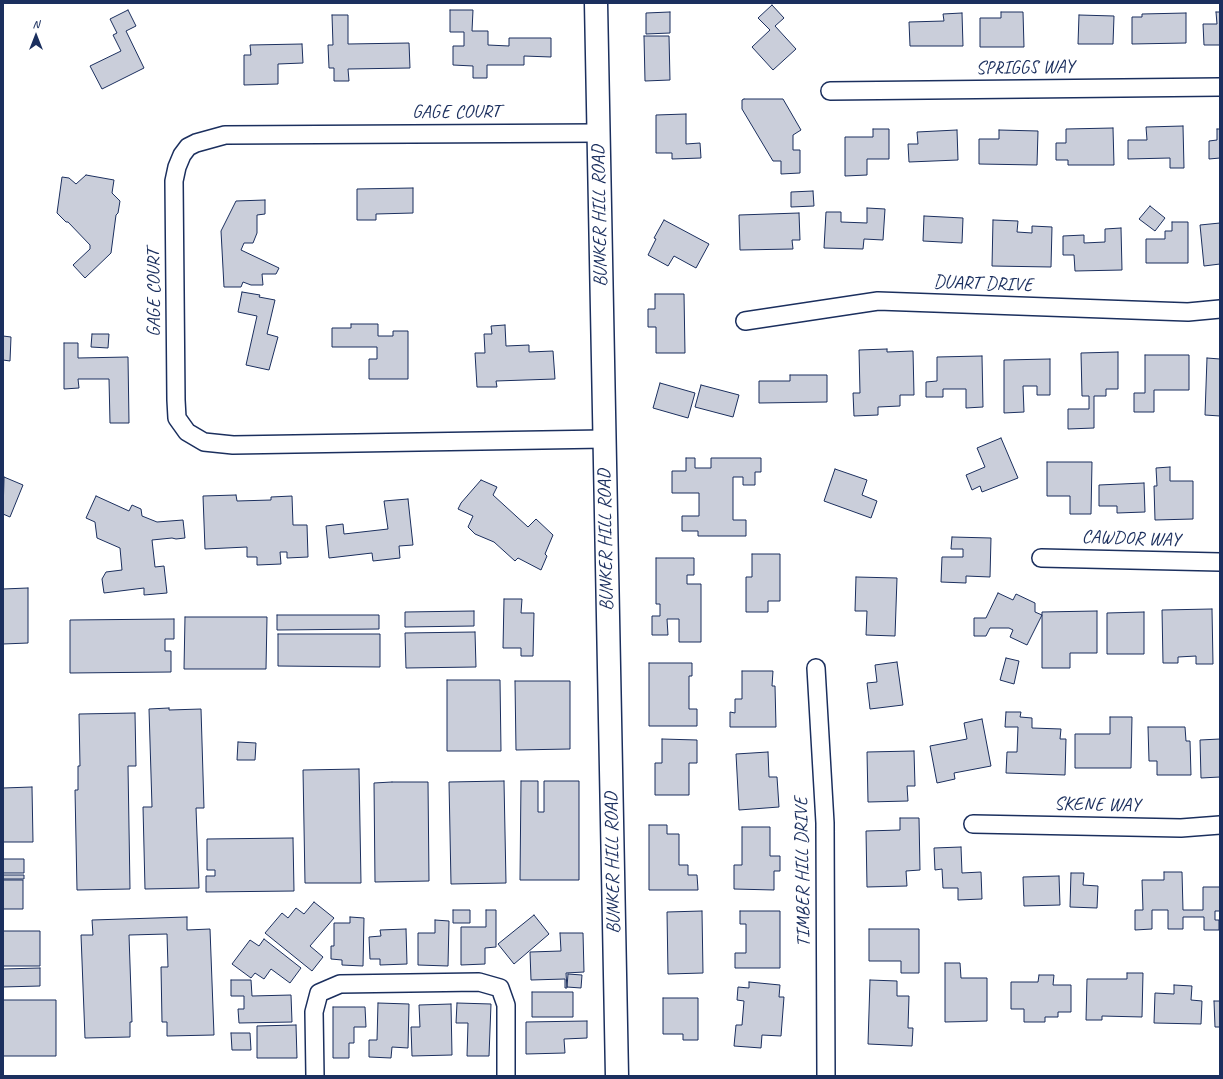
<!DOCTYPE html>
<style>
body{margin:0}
#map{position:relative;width:1223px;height:1079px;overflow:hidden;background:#fff;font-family:Caveat,sans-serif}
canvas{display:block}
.frame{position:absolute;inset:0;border:4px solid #1b2f5e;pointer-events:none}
.north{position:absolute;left:16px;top:16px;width:40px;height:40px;-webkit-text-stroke:3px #fff;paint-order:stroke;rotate:0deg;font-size:11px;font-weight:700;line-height:16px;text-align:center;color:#1b2f5e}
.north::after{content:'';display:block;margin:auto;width:14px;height:18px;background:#1b2f5e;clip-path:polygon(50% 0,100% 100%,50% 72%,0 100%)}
</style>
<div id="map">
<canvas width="1223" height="1079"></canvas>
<div class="frame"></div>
<div class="north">N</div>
</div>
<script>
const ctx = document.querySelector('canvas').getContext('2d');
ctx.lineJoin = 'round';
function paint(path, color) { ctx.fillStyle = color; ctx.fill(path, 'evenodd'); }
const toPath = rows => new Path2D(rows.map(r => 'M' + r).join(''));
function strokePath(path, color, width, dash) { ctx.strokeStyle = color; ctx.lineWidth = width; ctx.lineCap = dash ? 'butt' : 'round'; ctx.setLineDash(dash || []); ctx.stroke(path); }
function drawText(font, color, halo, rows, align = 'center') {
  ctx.font = font + ' Caveat,sans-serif'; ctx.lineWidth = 3.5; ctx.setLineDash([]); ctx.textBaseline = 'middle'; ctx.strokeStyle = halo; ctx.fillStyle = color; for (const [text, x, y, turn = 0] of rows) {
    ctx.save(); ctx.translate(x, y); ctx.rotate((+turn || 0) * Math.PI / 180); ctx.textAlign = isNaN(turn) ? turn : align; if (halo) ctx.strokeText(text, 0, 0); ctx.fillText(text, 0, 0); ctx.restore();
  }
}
const building = toPath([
 [772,5,784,18,775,26,796,49,773,70,752,47,770,30,758,18,772,5],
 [128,10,136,26,126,31,144,68,102,89,90,66,121,51,113,35,117,33,110,19,128,10],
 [450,10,473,10,472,31,488,31,488,45,509,46,509,38,551,38,551,57,524,56,524,65,487,65,487,78,473,78,473,66,453,65,453,46,464,46,464,32,450,32,450,10],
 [670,12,670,33,646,34,646,13,670,12],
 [1001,12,1023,12,1024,47,980,47,980,18,1001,18,1001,12],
 [1216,12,1220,12,1220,45,1204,45,1203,24,1217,24,1216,12],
 [962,13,963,46,910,46,909,22,944,21,943,14,962,13],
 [1186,13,1186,43,1132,44,1132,17,1142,17,1142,14,1186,13],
 [332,15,348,15,348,44,409,43,410,68,348,69,349,81,334,81,334,68,329,68,328,45,333,45,332,15],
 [1079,15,1114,16,1113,44,1078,44,1079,15],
 [644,36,669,36,670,80,645,81,644,36],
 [302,44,303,63,278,64,278,84,244,85,244,55,251,55,250,45,302,44],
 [744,99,783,99,801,130,793,135,793,150,800,150,800,173,781,174,781,161,773,161,742,109,742,100,744,99],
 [686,114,686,144,700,143,701,158,672,159,672,153,656,153,656,115,686,114],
 [1183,126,1184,168,1170,168,1170,158,1128,159,1128,140,1147,140,1146,127,1183,126],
 [1113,128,1114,165,1068,165,1068,160,1056,160,1056,143,1066,143,1066,129,1113,128],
 [873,129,889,129,889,159,867,159,867,175,845,176,845,137,873,137,873,129],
 [1217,129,1220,129,1220,158,1209,159,1209,141,1217,140,1217,129],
 [957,130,958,160,909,162,908,144,918,144,917,132,957,130],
 [999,130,1038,131,1037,165,979,164,979,139,999,139,999,130],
 [86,175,114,180,112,193,120,201,118,213,116,215,111,253,85,278,73,265,90,249,90,245,68,222,66,222,57,213,62,177,69,178,76,184,86,175],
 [413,188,413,213,376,214,376,220,357,220,357,189,413,188],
 [813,191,814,206,791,207,791,192,813,191],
 [265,200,265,214,257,215,257,233,253,243,244,243,241,250,279,268,276,274,262,274,263,285,251,285,243,282,241,287,224,287,221,231,236,201,265,200],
 [1150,206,1165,218,1155,231,1139,219,1150,206],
 [867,208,885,209,883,240,864,239,863,249,824,248,826,212,841,212,841,222,867,223,867,208],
 [799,213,800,240,792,240,793,249,740,250,739,215,799,213],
 [924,216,963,218,962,243,923,241,924,216],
 [664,220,709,244,696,268,674,256,668,266,648,255,656,239,654,238,664,220],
 [993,220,1018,221,1017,232,1032,233,1032,226,1052,227,1051,267,992,266,993,220],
 [1172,222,1188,222,1188,263,1146,263,1146,239,1165,239,1165,231,1172,231,1172,222],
 [1220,223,1220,264,1204,266,1200,225,1220,223],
 [1121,228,1122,270,1075,271,1074,255,1063,255,1063,236,1084,235,1084,243,1105,242,1105,229,1121,228],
 [242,292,260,295,259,297,275,300,267,334,278,337,269,370,246,365,257,316,238,312,242,292],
 [655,294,684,294,685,353,656,353,656,327,648,327,648,309,655,309,655,294],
 [351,324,378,324,378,336,393,336,393,331,408,331,408,379,369,379,369,359,377,359,377,347,332,347,332,328,351,328,351,324],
 [505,325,506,346,529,345,529,352,553,351,555,379,496,381,497,387,477,387,475,353,485,353,484,334,492,334,491,326,505,325],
 [92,334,109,334,108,348,91,347,92,334],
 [3,336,11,337,10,361,3,360,3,336],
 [64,343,78,343,78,358,128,357,129,423,110,423,109,379,78,379,79,388,64,389,64,343],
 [887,349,887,352,913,351,914,395,900,395,900,406,878,407,878,415,854,416,853,393,860,393,859,350,887,349],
 [1118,352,1118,389,1106,389,1106,396,1094,396,1094,428,1068,429,1068,409,1089,409,1089,396,1082,396,1081,353,1118,352],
 [1145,355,1189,355,1189,390,1154,390,1154,412,1134,412,1134,393,1145,393,1145,355],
 [982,356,983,407,966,408,966,389,943,389,943,397,926,397,926,382,937,381,937,357,982,356],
 [1207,358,1220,359,1220,416,1205,415,1207,358],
 [1050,359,1050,395,1037,395,1037,386,1023,386,1024,412,1004,413,1004,360,1050,359],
 [790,375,827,375,827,402,759,403,759,381,790,381,790,375],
 [660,383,695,393,688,418,653,408,660,383],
 [701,385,739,395,733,417,695,407,701,385],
 [1001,438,1018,478,982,492,980,486,972,490,966,475,985,467,977,448,1001,438],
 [686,458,695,458,695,468,711,468,711,458,761,458,761,472,755,472,755,485,743,485,743,477,733,477,733,520,746,520,746,536,698,536,698,531,682,531,682,516,699,516,699,493,672,493,672,471,686,471,686,458],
 [1047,462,1092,462,1091,514,1070,514,1070,496,1047,496,1047,462],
 [1170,467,1170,481,1193,481,1193,519,1155,520,1154,486,1157,486,1156,468,1170,467],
 [835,469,867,480,862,495,877,501,871,518,824,501,835,469],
 [4,477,23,485,10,517,3,514,4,477],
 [481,480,497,487,493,495,528,527,536,519,553,535,545,554,547,556,541,570,518,558,515,561,494,542,475,534,468,527,473,516,458,509,461,503,481,480],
 [1144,483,1145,512,1117,513,1117,506,1099,506,1099,485,1144,483],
 [236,495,237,501,271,500,271,497,292,496,293,525,307,525,308,557,287,558,287,552,280,552,281,564,257,565,257,557,247,557,247,547,205,549,203,496,236,495],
 [96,496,129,511,132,505,141,509,142,516,157,522,183,520,185,538,176,539,172,538,152,540,155,567,164,566,167,593,144,595,144,588,104,593,102,579,106,572,122,570,120,548,97,538,95,522,86,518,96,496],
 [408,499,413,545,399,546,400,558,373,561,372,553,329,558,326,526,343,524,344,534,388,529,384,501,408,499],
 [952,537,991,538,990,577,966,576,966,583,941,582,942,557,963,557,963,549,951,549,952,537],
 [752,554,780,554,780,601,768,601,768,612,746,612,746,577,752,577,752,554],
 [656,558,694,558,694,575,687,575,687,584,701,584,701,642,679,642,679,619,667,619,668,635,652,635,652,616,660,616,660,604,656,604,656,558],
 [856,577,897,578,895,636,866,635,867,611,855,611,856,577],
 [28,588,28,643,3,644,3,589,28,588],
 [998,593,1013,600,1016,594,1035,603,1035,612,1042,615,1027,645,1010,637,1013,630,1009,628,990,628,986,636,974,636,974,618,986,618,998,593],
 [504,599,522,599,521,613,534,613,533,656,521,656,521,648,503,648,504,599],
 [1212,609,1213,664,1196,664,1196,656,1178,657,1178,663,1163,663,1162,610,1212,609],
 [474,611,474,626,405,627,405,612,474,611],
 [1097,611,1097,653,1070,653,1070,668,1042,668,1042,612,1097,611],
 [1144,612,1144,654,1107,654,1107,613,1144,612],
 [277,615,379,615,379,629,277,630,277,615],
 [185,617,267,617,266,669,184,669,185,617],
 [174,619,174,639,165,639,165,651,171,651,171,672,70,673,70,620,174,619],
 [475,632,476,667,406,668,405,633,475,632],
 [278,634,380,634,380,667,278,666,278,634],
 [1006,658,1019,661,1014,684,1000,680,1006,658],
 [897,662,903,705,870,709,867,683,877,682,875,665,897,662],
 [649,663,692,663,692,676,689,676,689,709,697,709,697,726,649,726,649,663],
 [742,671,773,671,772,686,775,686,776,727,730,727,730,712,735,713,735,699,742,699,742,671],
 [447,680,500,680,501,751,447,751,447,680],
 [515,681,570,681,570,749,516,750,515,681],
 [169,708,169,710,201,709,204,808,196,808,199,888,145,889,143,807,152,807,149,709,169,708],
 [1006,712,1021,712,1020,717,1032,718,1032,728,1061,729,1060,739,1066,739,1065,775,1006,773,1007,752,1017,752,1018,727,1005,727,1006,712],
 [135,713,136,766,128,766,130,889,77,890,75,790,78,790,78,766,80,766,79,714,135,713],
 [1110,717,1132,717,1131,768,1075,768,1075,734,1110,734,1110,717],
 [982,719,991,766,954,773,955,779,937,783,930,746,967,739,964,723,982,719],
 [1148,727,1185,727,1186,741,1190,741,1191,775,1157,775,1157,761,1149,761,1148,727],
 [662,739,697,740,697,763,689,763,689,795,655,795,655,763,662,763,662,739],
 [1220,739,1220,777,1201,778,1200,740,1220,739],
 [238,742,256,743,255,760,237,760,238,742],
 [914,751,915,786,907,786,908,801,868,802,867,752,914,751],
 [768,752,769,777,777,777,779,807,739,810,736,754,768,752],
 [359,769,361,883,305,883,303,770,359,769],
 [504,781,506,883,451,884,449,782,504,781],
 [521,781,538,781,538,812,544,812,544,781,579,781,579,880,520,880,521,781],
 [392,782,428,782,429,881,375,882,374,783,392,782],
 [32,787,33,842,3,842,3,788,32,787],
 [900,818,919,818,920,870,906,871,907,886,867,887,866,831,900,830,900,818],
 [649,825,667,825,667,834,679,834,679,865,688,865,688,875,697,875,698,890,649,890,649,825],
 [742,827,770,827,770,856,780,856,780,871,774,871,774,890,734,889,734,865,742,865,742,827],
 [293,838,294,891,206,892,206,876,215,876,215,870,207,870,207,839,293,838],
 [961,847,962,873,981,872,982,899,958,900,958,888,943,888,942,869,935,870,934,848,961,847],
 [3,859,24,859,24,873,3,873,3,859],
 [1164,872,1182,872,1183,910,1203,910,1203,887,1220,887,1220,911,1215,911,1215,920,1219,920,1219,930,1204,930,1204,917,1183,917,1183,929,1168,929,1168,910,1152,910,1152,929,1135,930,1135,910,1143,910,1142,880,1164,880,1164,872],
 [1071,873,1084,873,1083,885,1098,886,1097,908,1070,907,1071,873],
 [3,875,24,875,24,879,3,879,3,875],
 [1059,876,1060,905,1024,906,1023,877,1059,876],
 [3,880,23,880,23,909,3,909,3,880],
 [314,902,334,918,310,946,323,957,312,971,265,933,282,913,288,918,296,908,304,914,314,902],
 [453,910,470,910,470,923,453,923,453,910],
 [486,910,496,910,496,947,485,948,485,964,461,965,461,927,486,927,486,910],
 [702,911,703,973,668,974,667,912,702,911],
 [740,911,780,911,780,968,735,968,735,953,746,953,746,924,740,924,740,911],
 [534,915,549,934,514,964,498,944,534,915],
 [187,917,187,930,210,929,214,1035,167,1036,167,1022,162,1022,161,967,168,967,167,934,129,935,132,1022,130,1022,130,1037,85,1038,81,935,93,935,92,920,187,917],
 [350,917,364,918,363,966,342,965,342,960,331,959,331,946,334,946,334,923,350,923,350,917],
 [435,920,449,921,448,966,418,965,418,933,435,933,435,920],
 [406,929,407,964,380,965,380,959,370,959,369,937,381,936,380,930,406,929],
 [869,929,919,929,919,973,901,973,901,961,869,961,869,929],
 [3,931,40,931,40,966,3,966,3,931],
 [560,933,583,933,584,972,566,973,567,988,565,988,565,979,531,980,530,952,561,951,560,933],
 [264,939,301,968,290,983,271,969,264,979,255,973,251,978,232,964,250,940,259,946,264,939],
 [945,963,960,963,961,978,987,978,987,1021,945,1022,945,963],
 [40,968,40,986,3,987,3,969,40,968],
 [1127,973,1143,973,1142,1017,1102,1016,1102,1020,1086,1020,1087,979,1127,979,1127,973],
 [568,974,582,975,581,988,567,987,568,974],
 [1039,975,1054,975,1053,985,1071,985,1071,1012,1058,1012,1058,1017,1045,1017,1045,1022,1024,1022,1024,1009,1011,1009,1011,982,1038,982,1039,975],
 [231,980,251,980,252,996,291,995,292,1022,239,1023,238,1009,244,1009,244,996,231,996,231,980],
 [870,980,897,981,897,996,909,996,908,1028,913,1028,912,1046,868,1044,870,980],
 [749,982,780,985,779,997,784,997,781,1036,762,1035,761,1048,734,1046,736,1025,742,1025,744,1001,737,1000,738,987,749,988,749,982],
 [1174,985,1192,986,1191,1000,1202,1001,1201,1024,1154,1023,1155,993,1174,994,1174,985],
 [532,992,573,992,573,1017,532,1017,532,992],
 [663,998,698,998,698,1040,683,1040,683,1034,663,1034,663,998],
 [3,1000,56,1000,56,1056,3,1056,3,1000],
 [1214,1001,1220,1001,1220,1027,1215,1027,1214,1001],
 [378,1003,409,1004,408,1048,392,1047,391,1058,369,1057,369,1040,377,1040,378,1003],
 [457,1003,491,1004,489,1056,467,1056,468,1023,456,1023,457,1003],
 [451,1004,452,1055,412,1056,411,1027,420,1027,419,1005,451,1004],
 [333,1007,365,1007,366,1027,354,1027,354,1043,349,1043,349,1058,333,1058,333,1007],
 [587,1021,587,1038,564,1039,565,1053,526,1054,526,1022,587,1021],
 [296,1025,297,1058,257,1058,257,1026,296,1025],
 [231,1033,250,1033,251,1050,232,1050,231,1033]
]);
paint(building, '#caceda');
strokePath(building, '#1b2f5e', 1);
const minor = toPath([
 [830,91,1220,87],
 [598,133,225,135,196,143,188,147,182,155,177,167,174,181,176,400,177,418,187,432,204,442,233,445,604,439],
 [745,321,878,301,1188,312,1220,309],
 [1041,558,1220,562],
 [816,668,825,823,826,1076],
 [973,824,1181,828,1220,825],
 [315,1076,314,1012,319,993,340,984,479,982,500,988,506,1005,506,1076]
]);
const tertiary = toPath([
 [596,3,617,1076]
]);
strokePath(minor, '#1b2f5e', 20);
strokePath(tertiary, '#1b2f5e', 25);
strokePath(minor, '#fff', 17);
strokePath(tertiary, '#fff', 22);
drawText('19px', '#1b2f5e', '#fff', [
 ["SPRIGGS WAY",1025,68,-1],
 ["GAGE COURT",456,112],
 ["BUNKER HILL ROAD",600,216,-91],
 ["DUART DRIVE",983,284,2],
 ["GAGE COURT",154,293,-90],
 ["CAWDOR WAY",1131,539,2],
 ["BUNKER HILL ROAD",606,540,-91],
 ["SKENE WAY",1097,805,1],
 ["BUNKER HILL ROAD",613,863,-91],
 ["TIMBER HILL DRIVE",803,872,-91]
]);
</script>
